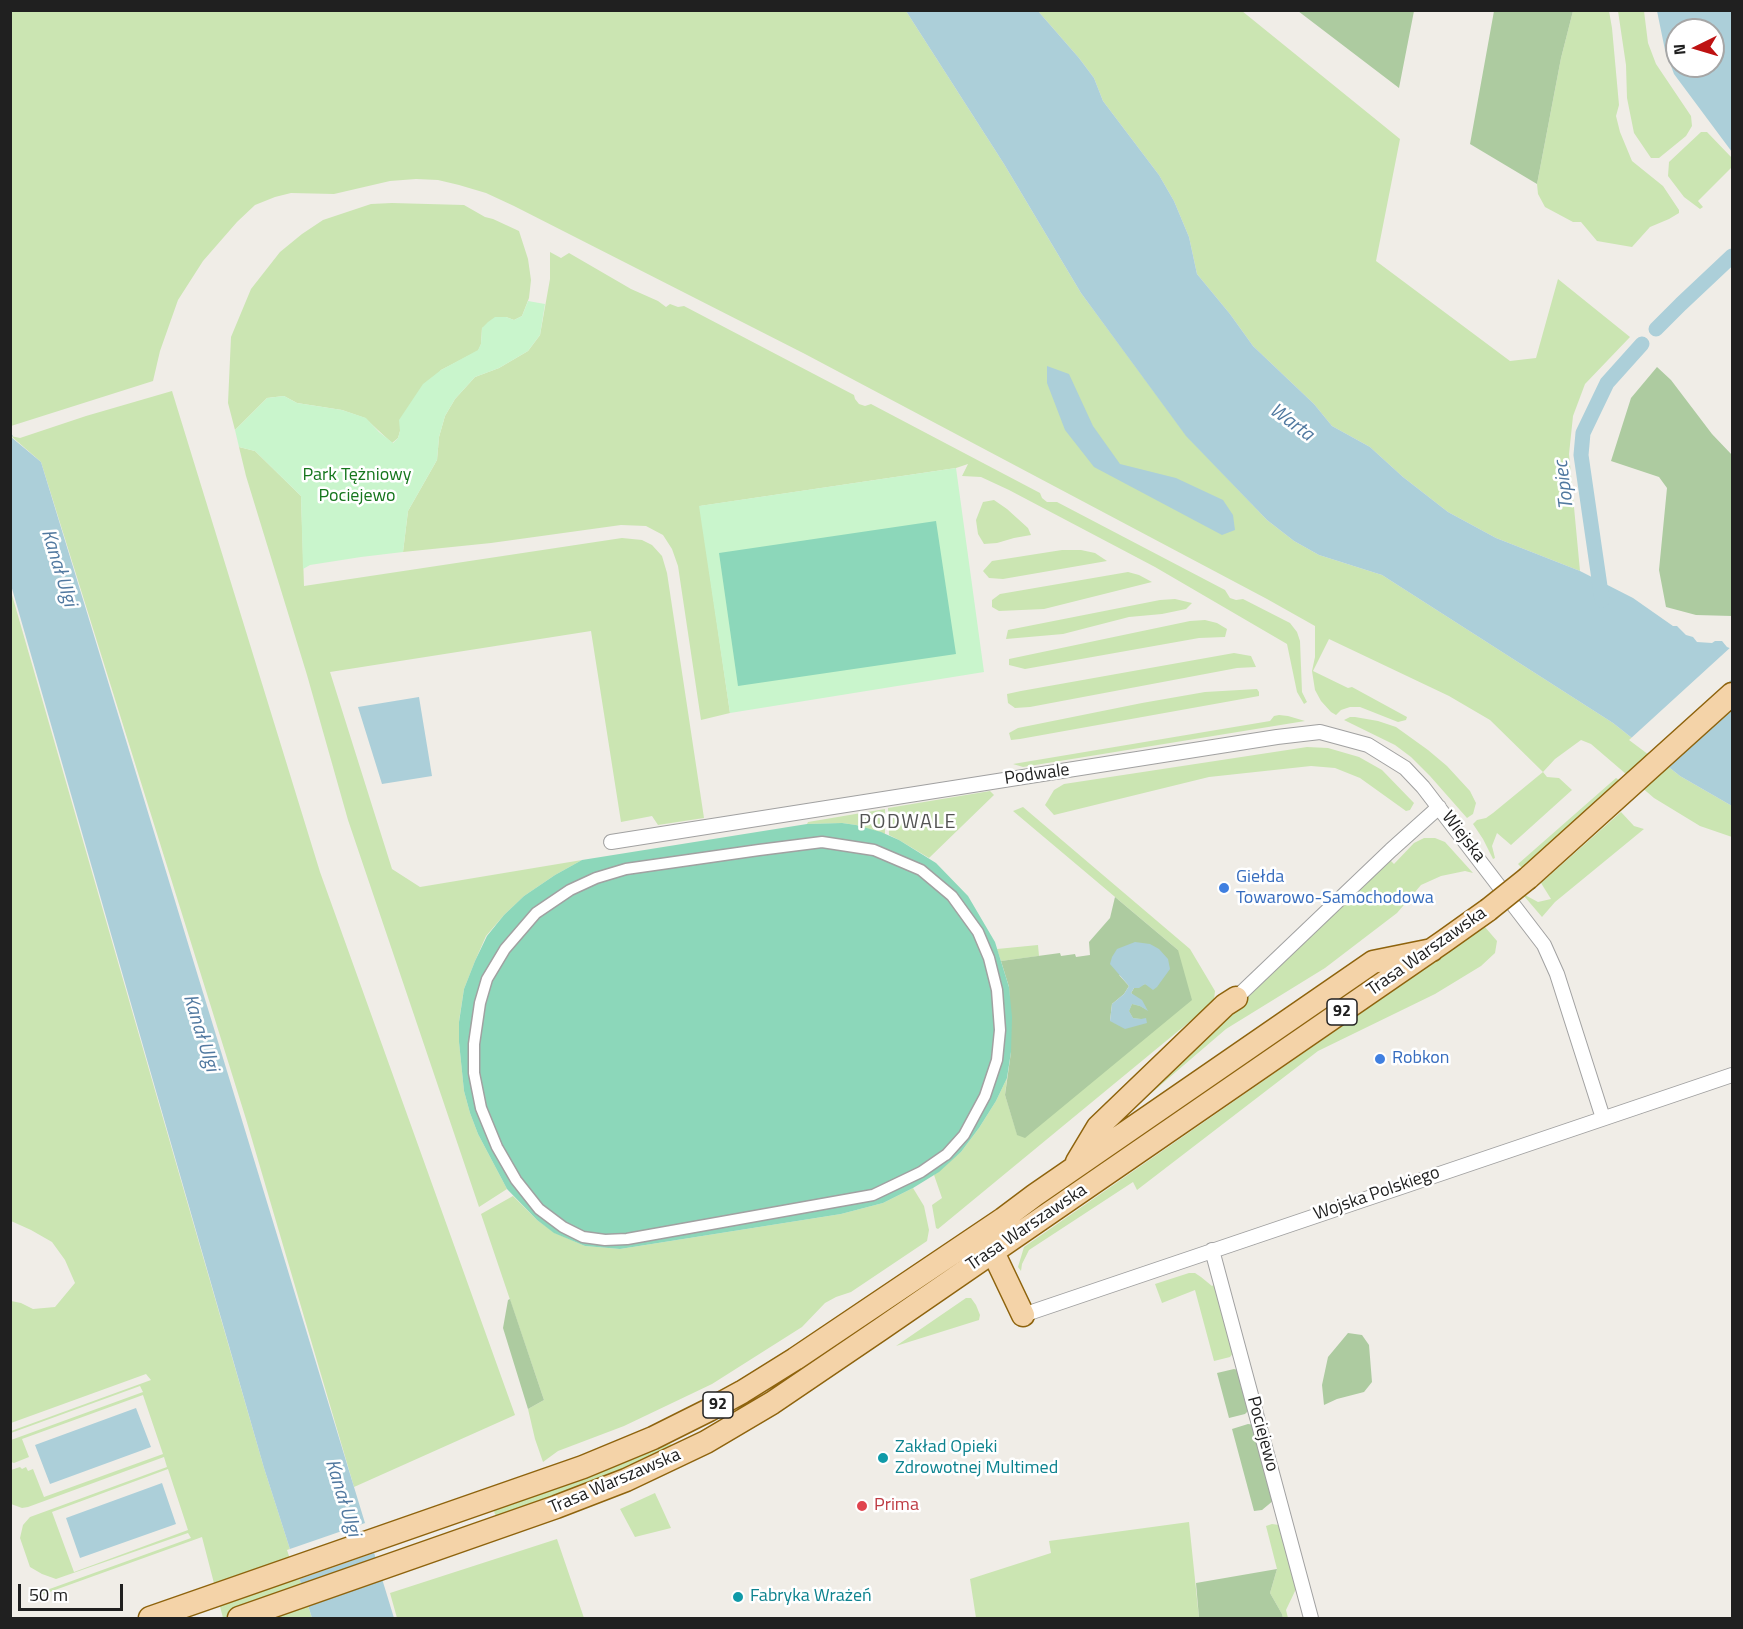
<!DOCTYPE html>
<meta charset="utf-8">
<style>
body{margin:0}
#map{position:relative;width:1743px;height:1629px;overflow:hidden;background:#f0ede7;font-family:"Titillium Web",sans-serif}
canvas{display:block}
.frame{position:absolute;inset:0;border:12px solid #202020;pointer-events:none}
.north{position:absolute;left:1665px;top:18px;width:60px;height:60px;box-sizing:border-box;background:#fff;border:2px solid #a6a6a6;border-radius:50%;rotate:265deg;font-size:16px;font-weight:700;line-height:24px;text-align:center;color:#202020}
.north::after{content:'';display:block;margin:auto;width:21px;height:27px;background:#be1212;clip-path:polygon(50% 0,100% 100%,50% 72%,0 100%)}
.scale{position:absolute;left:18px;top:1584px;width:105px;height:27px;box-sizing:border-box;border:3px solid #202020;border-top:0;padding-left:8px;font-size:18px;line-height:21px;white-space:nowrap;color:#202020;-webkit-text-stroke:4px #fff;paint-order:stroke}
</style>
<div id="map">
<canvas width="1743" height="1629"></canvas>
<div class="frame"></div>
<div class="north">N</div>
<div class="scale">50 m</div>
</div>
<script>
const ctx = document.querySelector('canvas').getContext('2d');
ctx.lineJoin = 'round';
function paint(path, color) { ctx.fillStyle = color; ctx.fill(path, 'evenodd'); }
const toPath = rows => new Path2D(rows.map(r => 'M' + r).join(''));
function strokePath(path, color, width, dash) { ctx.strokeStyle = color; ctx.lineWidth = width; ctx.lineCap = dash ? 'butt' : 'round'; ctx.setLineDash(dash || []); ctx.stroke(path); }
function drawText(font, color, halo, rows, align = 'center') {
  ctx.font = font + ' "Titillium Web",sans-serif'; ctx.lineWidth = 5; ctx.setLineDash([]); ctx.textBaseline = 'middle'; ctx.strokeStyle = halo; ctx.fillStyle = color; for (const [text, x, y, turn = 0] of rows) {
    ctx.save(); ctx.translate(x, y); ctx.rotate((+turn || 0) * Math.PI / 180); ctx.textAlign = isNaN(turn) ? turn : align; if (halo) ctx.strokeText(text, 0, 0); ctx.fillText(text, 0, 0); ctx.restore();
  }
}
paint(toPath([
 [12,10,906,11,1004,164,1081,293,1186,435,1267,520,1294,541,1319,555,1382,575,1613,723,1680,776,1732,806,1732,837,1700,826,1654,798,1591,744,1581,740,1555,759,1543,772,1547,777,1559,778,1572,790,1511,845,1497,833,1492,846,1495,858,1493,859,1483,839,1473,824,1477,820,1486,818,1493,813,1543,772,1490,720,1449,696,1329,639,1313,671,1348,688,1352,687,1407,717,1406,720,1398,722,1360,707,1350,707,1341,710,1336,715,1331,712,1321,701,1315,690,1312,671,1315,657,1315,626,1267,599,805,354,514,206,486,193,459,185,438,180,416,179,390,181,334,194,291,193,275,197,255,205,237,222,203,261,178,300,160,351,153,381,11,426,10,13],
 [1038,11,1242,11,1400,139,1376,261,1510,361,1536,358,1558,279,1630,337,1585,384,1573,416,1569,454,1580,571,1496,538,1448,512,1403,477,1370,447,1332,426,1314,404,1253,346,1230,314,1197,274,1189,237,1174,201,1159,175,1103,101,1094,78,1079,58],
 [1573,11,1609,11,1612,28,1619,105,1616,116,1620,132,1632,161,1663,186,1679,210,1679,213,1669,219,1650,227,1632,247,1597,241,1581,222,1573,222,1545,207,1538,194,1537,184,1561,58],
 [1618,11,1644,11,1648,43,1656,64,1691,116,1692,126,1686,136,1659,158,1651,158,1634,133,1627,98,1626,65],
 [1701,132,1707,132,1732,158,1732,167,1698,201,1703,207,1700,209,1684,197,1668,176,1669,162],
 [392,203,464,205,485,217,493,219,519,231,528,259,531,280,529,298,522,316,514,320,506,317,482,328,481,344,478,351,441,370,400,431,398,438,392,443,365,418,342,410,297,403,284,396,267,398,235,430,228,403,231,337,251,289,280,252,302,234,323,220,371,204],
 [550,252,561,258,569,253,631,289,658,301,666,307,670,304,678,307,684,306,854,395,855,399,859,404,865,406,871,404,1040,493,1042,498,1047,502,1057,502,1225,590,1230,598,1236,600,1243,599,1290,623,1297,632,1300,641,1302,692,1307,702,1304,704,1297,692,1287,644,1155,567,1009,490,981,477,962,476,968,464,956,468,700,506,730,713,701,720,678,566,672,549,663,535,646,526,621,525,491,543,403,552,408,511,437,460,439,437,445,416,455,399,475,377,499,368,528,351,540,335,550,279],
 [172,391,320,872,515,1415,354,1487,246,1119,41,462,11,436,20,438,86,416],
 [239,447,255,451,301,496,304,586,622,538,642,540,652,545,662,556,667,573,704,818,658,825,652,816,621,822,591,631,330,672,392,869,420,887,582,860,555,875,524,896,504,915,486,936,475,961,464,989,459,1021,459,1042,464,1091,470,1113,478,1134,507,1189,479,1207,348,820,307,675,246,476],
 [994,500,1007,509,1028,528,1031,535,1014,538,997,543,984,544,978,534,976,520,983,502],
 [1062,550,1081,550,1095,553,1107,561,1003,579,989,578,983,571,992,561],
 [1128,572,1139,575,1152,582,1044,609,999,611,992,607,992,600,1000,594],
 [10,588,264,1468,312,1618,223,1618,202,1537,30,1599,44,1591,191,1538,188,1533,56,1579,42,1574,30,1567,20,1538,23,1525,30,1517,167,1467,164,1457,28,1507,22,1508,11,1504,11,1470,20,1467,22,1469,26,1467,28,1471,33,1469,44,1497,163,1454,143,1395,22,1439,29,1457,14,1463,11,1462,11,1440,143,1392,140,1386,11,1433,11,1431,151,1380,146,1374,11,1423,11,1301,21,1303,33,1309,55,1307,75,1283,65,1260,52,1242,31,1230,11,1221],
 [168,1469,188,1530,74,1572,52,1512],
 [1175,599,1192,603,1186,609,1162,614,1129,617,1063,634,1006,639,1008,630,1160,600],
 [1205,620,1217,623,1227,629,1225,637,1199,638,1025,669,1009,665,1009,659,1190,621],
 [1234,653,1251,656,1256,667,1237,668,1030,707,1015,708,1008,703,1007,694,1021,691],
 [1257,689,1259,692,1259,696,1020,739,1011,740,1009,733,1018,728,1142,703,1205,692],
 [1279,715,1288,716,1305,721,1023,767,1013,764,1270,721,1274,716],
 [1350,717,1355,717,1378,721,1396,727,1428,750,1447,766,1470,791,1476,803,1473,814,1467,818,1430,776,1411,757,1395,745,1344,720],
 [1307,747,1328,748,1359,757,1382,770,1414,803,1410,810,1406,811,1360,778,1335,768,1311,766,1209,777,1054,815,1045,805,1054,790,1064,784],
 [1616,778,1622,782,1524,870,1518,864],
 [990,791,994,795,929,858,899,840,889,835,888,808],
 [1023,807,1190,949,1215,991,1214,1000,1211,1004,938,1229,936,1228,932,1205,942,1198,934,1175,961,1152,979,1128,996,1101,1007,1078,1005,1095,1017,1134,1178,950,1013,811],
 [885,809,885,834,856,825,842,823,807,824,808,822],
 [1621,812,1634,826,1644,829,1555,902,1542,917,1524,896,1525,895,1538,902,1551,899,1541,883],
 [1424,838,1435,838,1445,842,1473,873,1465,871,1441,876,1421,885,1397,913,1325,968,1226,1029,1121,1119,1221,1016,1251,994,1390,860,1394,864,1414,843],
 [1485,927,1497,941,1495,953,1481,966,1435,994,1318,1051,1137,1190,1133,1182,1029,1250,1022,1264,1021,1271,1018,1267,1024,1247],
 [1038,945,1039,956,1001,961,997,949],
 [913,1188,924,1206,929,1230,927,1241,851,1292,836,1297,825,1303,802,1327,712,1384,624,1426,558,1451,543,1462,535,1439,528,1409,544,1400,481,1214,513,1196,537,1220,555,1233,585,1246,620,1249,841,1214,883,1203],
 [1189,1273,1195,1273,1201,1277,1212,1286,1215,1284,1234,1352,1230,1357,1214,1361,1195,1290,1162,1303,1155,1284],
 [966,1298,971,1298,976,1305,980,1315,979,1320,896,1346],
 [671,1444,672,1445,648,1461,497,1519,493,1509,650,1449],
 [655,1493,671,1528,635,1537,620,1509],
 [1189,1522,1199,1618,976,1618,970,1579,1051,1553,1049,1541],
 [1272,1524,1279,1525,1296,1589,1286,1610,1288,1618,1283,1618,1282,1614,1270,1593,1277,1569,1266,1526],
 [557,1539,584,1618,397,1618,390,1593]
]), '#cbe5b2');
paint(toPath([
 [1298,11,1414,11,1399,88],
 [1494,11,1573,11,1561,58,1537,184,1470,144],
 [1657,367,1671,380,1712,434,1732,455,1732,616,1696,615,1666,607,1659,570,1667,488,1659,477,1611,461,1631,398],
 [1115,897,1178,950,1192,1000,1025,1138,1017,1135,1005,1095,1011,1052,1009,987,1001,961,1060,953,1061,956,1075,954,1076,957,1090,955,1089,942,1110,918],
 [1119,975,1157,987,1145,984,1134,988,1131,993,1147,1010,1140,1006,1132,1004,1129,1011,1133,1018,1141,1019,1110,1021,1112,1004,1124,994,1129,986],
 [510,1299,544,1400,528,1409,503,1328,508,1300],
 [1348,1333,1362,1335,1369,1345,1372,1382,1364,1392,1337,1399,1324,1405,1322,1385,1328,1357],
 [1234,1369,1238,1370,1249,1410,1245,1414,1229,1418,1217,1373],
 [1248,1424,1255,1425,1274,1500,1262,1510,1254,1511,1232,1429],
 [1277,1569,1270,1593,1282,1614,1283,1618,1199,1618,1196,1583]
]), '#adcba0');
paint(toPath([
 [528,301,545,304,540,335,528,351,499,368,475,377,455,399,445,416,439,437,437,460,408,511,403,552,361,557,310,565,303,569,301,496,255,451,239,447,235,430,267,398,284,396,297,403,342,410,366,418,379,432,393,443,398,438,400,431,399,420,423,384,441,370,478,350,481,344,482,328,488,322,495,317,506,317,514,320,522,316],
 [956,468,984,672,730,713,699,506]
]), '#c9f5cc');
paint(toPath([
 [936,521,956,654,738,686,719,553],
 [842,823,856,825,881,832,899,840,936,863,968,896,995,942,1009,987,1012,1017,1011,1052,1007,1078,996,1101,979,1128,961,1152,939,1172,913,1188,883,1203,841,1214,620,1249,585,1246,554,1233,537,1220,507,1189,478,1134,470,1113,464,1091,459,1042,459,1022,464,989,475,961,487,936,504,915,524,896,555,875,582,860,807,824]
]), '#8cd7ba');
paint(toPath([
 [906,11,1038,11,1079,58,1094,78,1103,101,1159,175,1174,201,1189,237,1197,274,1230,314,1253,346,1314,404,1332,426,1370,447,1403,477,1448,512,1496,538,1580,571,1633,598,1673,626,1677,626,1686,635,1693,637,1697,642,1712,643,1715,641,1722,641,1727,647,1732,649,1732,806,1680,776,1613,723,1382,575,1319,555,1294,541,1267,520,1186,436,1081,293,1004,164],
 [1657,11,1732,11,1732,152,1674,74,1665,50],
 [1677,30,1713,30,1713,66,1677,66],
 [1047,366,1069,374,1093,426,1120,464,1176,478,1223,500,1233,515,1235,530,1222,535,1094,467,1065,430,1047,383],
 [10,432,13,436,11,437,41,462,394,1618,312,1618,264,1468,11,585],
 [419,697,432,776,382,784,358,707],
 [1135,942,1150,944,1159,949,1168,959,1170,969,1157,987,1153,990,1145,984,1139,988,1134,988,1131,993,1142,1000,1148,1011,1140,1006,1132,1004,1129,1011,1133,1018,1141,1019,1146,1018,1147,1023,1125,1029,1110,1021,1112,1004,1124,994,1129,986,1110,964,1112,957,1117,949],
 [136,1408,151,1447,50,1484,35,1445],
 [162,1483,176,1524,80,1558,66,1518]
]), '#accfd9');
paint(toPath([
 [1732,646,1732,679,1649,755,1629,740],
 [368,1522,377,1552,297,1580,287,1550]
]), '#f0ede7');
strokePath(toPath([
 [1656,329,1681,304,1732,256],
 [1602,600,1581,455,1583,433,1607,383,1642,344]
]), '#accfd9', 15);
const pedestrian = toPath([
 [946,1155,964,1135,985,1096,997,1060,1000,1030,997,990,989,958,978,932,952,896,921,870,874,850,822,842,759,850,626,869,596,878,570,890,536,913,505,949,487,979,480,1003,474,1044,474,1073,481,1108,497,1147,516,1180,539,1209,563,1227,583,1237,605,1240,627,1239,873,1195,921,1172,947,1154]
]);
const minor = toPath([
 [611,842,1277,737,1320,732,1368,745,1405,768,1423,787,1544,945,1557,974,1603,1118],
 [1236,998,1391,850,1439,807],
 [1212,1250,1311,1618],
 [1023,1315,1732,1075]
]);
const primary = toPath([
 [1528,878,1732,694],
 [1077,1162,1098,1127,1225,1005,1236,998],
 [997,1238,993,1252,1023,1315],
 [150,1618,583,1467,653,1438,709,1410,742,1392,795,1359,1003,1219,1035,1195,1373,962,1432,950],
 [239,1618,556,1507,626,1480,706,1442,772,1403,881,1329,1443,942,1488,910]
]);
strokePath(pedestrian, '#a1a1a1', 13);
strokePath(minor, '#a1a1a1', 16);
strokePath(primary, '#8e630d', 25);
strokePath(pedestrian, '#fff', 10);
strokePath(minor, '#fff', 14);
strokePath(primary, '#f4d3a8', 22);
const primaryBridge = toPath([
 [1488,910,1528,878]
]);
strokePath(primaryBridge, '#8e630d', 25, []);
strokePath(primaryBridge, '#f4d3a8', 22);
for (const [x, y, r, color] of [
 [1224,888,6,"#3f7fe0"],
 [1380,1059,6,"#3f7fe0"],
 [883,1458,6,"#0f9aa8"],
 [862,1506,6,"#e0444e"],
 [738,1597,6,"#0f9aa8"]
]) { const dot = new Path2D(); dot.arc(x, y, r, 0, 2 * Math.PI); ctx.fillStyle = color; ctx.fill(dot); strokePath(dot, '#fff', 2); }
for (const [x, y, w] of [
 [1342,1012,30],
 [718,1405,30]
]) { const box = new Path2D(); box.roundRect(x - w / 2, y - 13, w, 26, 4.5); ctx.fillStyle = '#fff'; ctx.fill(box); strokePath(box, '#202020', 1.5); }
drawText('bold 16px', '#202020', null, [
 ["92",1342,1012],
 ["92",718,1405]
]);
drawText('18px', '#16761d', '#fff', [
 ["Park Tężniowy",357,476],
 ["Pociejewo",357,497]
]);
drawText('18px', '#202020', '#fff', [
 ["Podwale",1037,775,-8],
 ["Wiejska",1463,837,52],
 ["Trasa Warszawska",1427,952,-35],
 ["Wojska Polskiego",1377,1194,-19],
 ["Trasa Warszawska",1027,1228,-34],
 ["Pociejewo",1262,1434,75],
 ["Trasa Warszawska",615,1482,-23]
]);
drawText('18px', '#366cbe', '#fff', [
 ["Giełda",1236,878],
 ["Towarowo-Samochodowa",1236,899],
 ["Robkon",1392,1059]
], 'left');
drawText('18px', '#0d838f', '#fff', [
 ["Zakład Opieki",895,1448],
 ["Zdrowotnej Multimed",895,1469],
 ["Fabryka Wrażeń",750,1597]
], 'left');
drawText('18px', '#be3a42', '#fff', [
 ["Prima",874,1506]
], 'left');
drawText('italic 20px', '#5179a0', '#fff', [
 ["Warta",1291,423,36],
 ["Topiec",1565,485,-97],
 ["Kanał Ulgi",58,568,73],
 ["Kanał Ulgi",200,1033,73],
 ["Kanał Ulgi",342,1498,73]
]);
ctx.letterSpacing = '1.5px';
drawText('20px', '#535353', '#fff', [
 ["PODWALE",908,823]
]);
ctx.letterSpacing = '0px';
</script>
